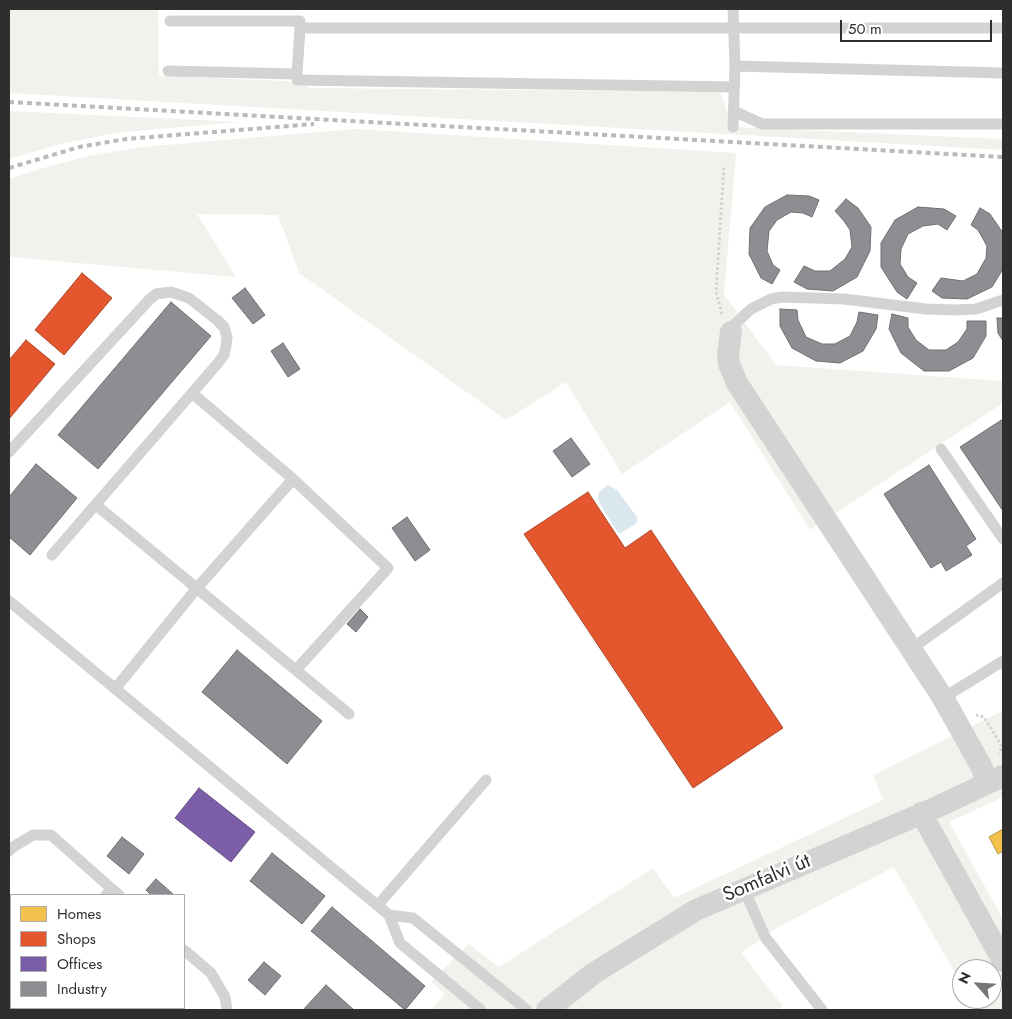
<!DOCTYPE html>
<meta charset="utf-8">
<style>
body{margin:0}
#map{position:relative;width:1012px;height:1019px;overflow:hidden;background:#fff;font-family:Jost,sans-serif}
canvas{display:block}
.frame{position:absolute;inset:0;border:10px solid #2e2e2e;pointer-events:none}
.legend{position:absolute;left:10px;top:894px;width:175px;height:115px;box-sizing:border-box;background:#fff;border:1px solid #ababab;margin:0;padding:6px 9px;list-style:none;font-size:15px;color:#2e2e2e}
.legend li{display:flex;align-items:center;gap:10px;height:25px}
.legend b{width:25px;border:1px solid #ababab}
.north{position:absolute;left:952px;top:959px;width:50px;height:50px;box-sizing:border-box;background:#fff;border:1px solid #ababab;border-radius:50%;rotate:296deg;font-size:14px;font-weight:700;line-height:20px;text-align:center;color:#2e2e2e}
.north::after{content:'';display:block;margin:auto;width:18px;height:22px;background:#777;clip-path:polygon(50% 0,100% 100%,50% 72%,0 100%)}
.scale{position:absolute;left:840px;top:20px;width:152px;height:22px;box-sizing:border-box;border:2px solid #2e2e2e;border-top:0;padding-left:6px;font-size:15px;line-height:18px;white-space:nowrap;color:#2e2e2e;-webkit-text-stroke:4px #fff;paint-order:stroke}
</style>
<div id="map">
<canvas width="1012" height="1019"></canvas>
<div class="frame"></div>
<ul class="legend">
<li><b style="height:14px;background:#f2c14e"></b>Homes</li>
<li><b style="height:14px;background:#e4572e"></b>Shops</li>
<li><b style="height:14px;background:#7b5ea7"></b>Offices</li>
<li><b style="height:14px;background:#8d8d92"></b>Industry</li>
</ul>
<div class="north">N</div>
<div class="scale">50 m</div>
</div>
<script>
const ctx = document.querySelector('canvas').getContext('2d');
ctx.lineJoin = 'round';
function paint(path, color) { ctx.fillStyle = color; ctx.fill(path, 'evenodd'); }
const toPath = rows => new Path2D(rows.map(r => 'M' + r).join(''));
function strokePath(path, color, width, dash) { ctx.strokeStyle = color; ctx.lineWidth = width; ctx.lineCap = dash ? 'butt' : 'round'; ctx.setLineDash(dash || []); ctx.stroke(path); }
function drawText(font, color, halo, rows, align = 'center') {
  ctx.font = font + ' Jost,sans-serif'; ctx.lineWidth = 5; ctx.setLineDash([]); ctx.textBaseline = 'middle'; ctx.strokeStyle = halo; ctx.fillStyle = color; for (const [text, x, y, turn = 0] of rows) {
    ctx.save(); ctx.translate(x, y); ctx.rotate((+turn || 0) * Math.PI / 180); ctx.textAlign = isNaN(turn) ? turn : align; if (halo) ctx.strokeText(text, 0, 0); ctx.fillText(text, 0, 0); ctx.restore();
  }
}
paint(toPath([
 [9,9,158,9,159,76,285,81,312,88,720,92,733,127,1003,139,1003,150,9,93],
 [9,111,241,122,123,132,64,143,9,159],
 [356,129,736,153,724,295,776,365,1003,381,1003,403,810,530,730,402,622,474,566,382,506,420,299,273,278,215,197,214,236,277,9,257,9,179,50,166,89,156,142,147],
 [1003,711,1003,797,949,822,1003,919,1003,1010,977,1010,970,999,992,999,992,969,962,969,962,985,894,867,778,927,741,953,783,1006,777,1010,596,1010,595,1008,592,1010,431,1010,445,994,431,982,469,944,499,967,653,868,674,898,883,800,873,775]
]), '#f0f3ec');
paint(toPath([
 [608,485,617,490,637,517,637,523,621,533,618,533,600,504,598,498,599,492]
]), '#dbe7ee');
const homes = toPath([
 [1003,829,1003,851,998,854,989,837,1003,829]
]);
paint(homes, '#f2c14e');
strokePath(homes, '#b79544', 1);
const shops = toPath([
 [82,273,112,298,64,355,35,330,82,273],
 [26,340,55,364,9,419,9,360,26,340],
 [588,492,625,548,651,530,783,728,693,788,524,534,588,492]
]);
paint(shops, '#e4572e');
strokePath(shops, '#ad4b2e', 1);
const offices = toPath([
 [199,788,255,832,231,862,175,818,199,788]
]);
paint(offices, '#7b5ea7');
strokePath(offices, '#645083', 1);
const industry = toPath([
 [787,195,809,196,819,200,812,217,803,213,791,212,777,220,769,231,767,251,773,265,780,270,772,284,761,278,749,254,750,228,765,207,787,195],
 [846,199,858,208,871,227,870,251,857,277,833,291,807,289,794,282,804,266,815,271,830,271,845,259,852,247,850,230,844,221,835,211,846,199],
 [918,207,944,209,956,216,947,230,938,224,923,226,908,234,901,249,900,264,908,277,917,283,907,299,897,292,881,267,881,243,895,220,918,207],
 [980,208,990,214,1003,233,1003,269,992,287,967,299,942,298,932,291,941,278,963,281,977,274,986,258,987,246,978,230,971,225,980,208],
 [245,288,265,315,253,324,232,298,245,288],
 [171,302,211,336,98,469,58,435,171,302],
 [780,309,797,310,798,320,806,337,822,344,835,344,850,336,857,322,859,312,878,315,876,329,863,351,840,363,816,361,792,348,780,326,780,309],
 [892,314,908,318,908,327,916,340,929,350,946,350,958,342,967,329,967,321,986,321,986,336,973,358,949,371,924,371,901,353,889,329,892,314],
 [997,318,1003,318,1003,341,998,333,997,318],
 [283,343,300,369,288,377,271,351,283,343],
 [1003,419,1003,511,960,447,1003,419],
 [571,438,590,464,572,477,553,451,571,438],
 [36,464,77,498,30,555,9,537,9,497,36,464],
 [929,465,976,539,966,546,972,555,946,571,941,562,931,568,884,494,929,465],
 [407,517,430,550,415,561,392,528,407,517],
 [360,609,368,617,356,632,347,624,360,609],
 [237,650,322,721,287,764,202,692,237,650],
 [122,837,144,854,129,874,107,856,122,837],
 [272,853,325,896,302,924,250,881,272,853],
 [156,879,174,895,151,895,146,890,156,879],
 [332,907,425,986,405,1010,311,931,332,907],
 [264,962,281,976,265,995,248,980,264,962],
 [326,985,354,1010,303,1010,326,985]
]);
paint(industry, '#8d8d92');
strokePath(industry, '#707074', 1);
strokePath(toPath([
 [722,314,716,292,724,166],
 [976,715,984,717,1002,746,999,754]
]), '#d2d2d2', 3, [2.5, 2.5]);
strokePath(toPath([
 [170,21,300,21,300,28,1003,28],
 [735,66,1003,73],
 [168,71,297,74,297,80,734,87],
 [297,74,300,28],
 [734,111,762,124,1003,124],
 [733,127,735,66,733,9],
 [731,332,736,323,751,309,771,299,782,297,844,299,926,309,956,310,976,309,1003,300],
 [192,393,293,479,388,568,296,670],
 [941,449,1003,539],
 [9,452,149,300,156,294,171,292,189,298,217,320,224,327,227,337,226,346,224,355,218,363,52,555],
 [96,505,349,714],
 [9,601,389,915,400,943,481,1010],
 [911,649,1003,583],
 [115,689,197,588,293,479],
 [943,698,1003,661],
 [9,851,13,847,33,835,51,835,112,889],
 [744,889,765,937,822,1010],
 [106,895,112,889,119,895],
 [378,905,486,780],
 [389,915,413,918,527,1010],
 [184,950,211,973,225,997,227,1010],
 [11,1010,13,1008]
]), '#d3d3d3', 11);
strokePath(toPath([
 [731,332,728,354,729,364,737,383,943,698,980,764,988,782],
 [921,813,1003,961],
 [547,1010,594,973,696,910,935,808,1003,776]
]), '#d3d3d3', 22);
strokePath(toPath([
 [9,102,1003,157],
 [9,168,79,147,126,139,314,124]
]), '#bababa', 4, [5, 4]);
drawText('20px', '#2e2e2e', '#fff', [
 ["Somfalvi út",767,879,-23]
]);
</script>
